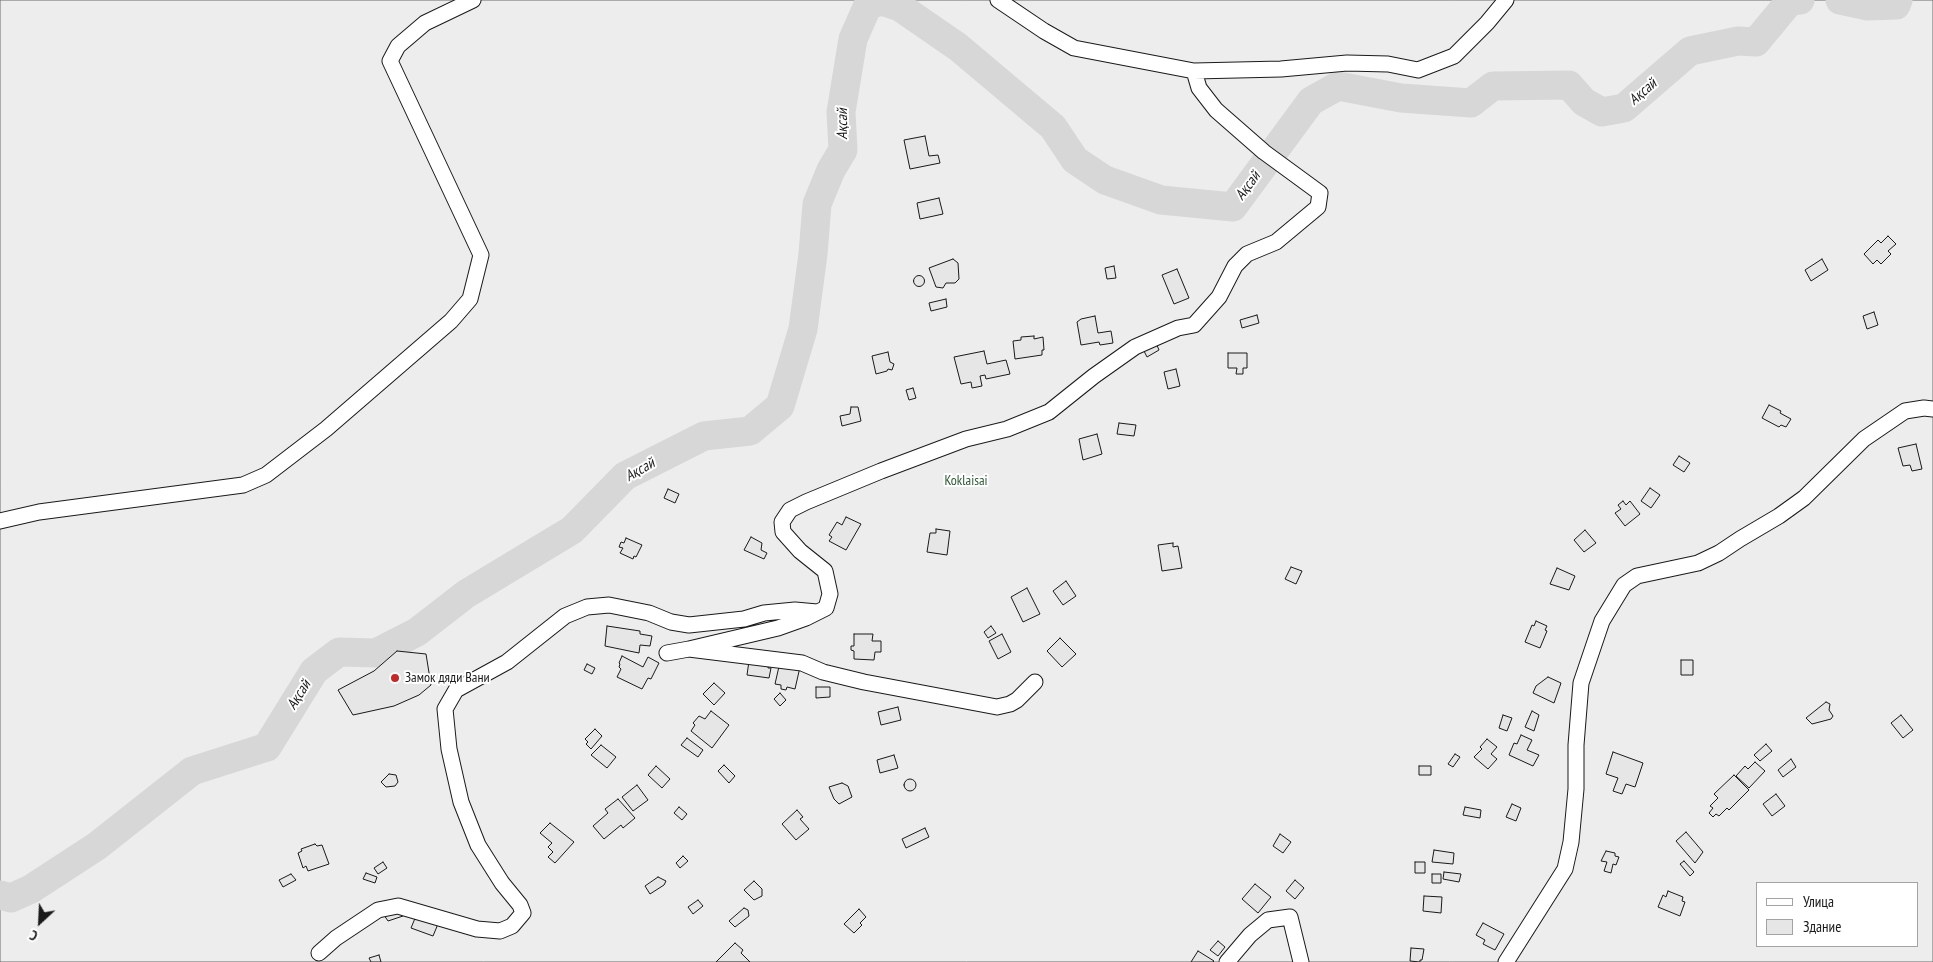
<!DOCTYPE html>
<meta charset="utf-8">
<style>
body{margin:0}
#map{position:relative;width:1933px;height:962px;overflow:hidden;background:#fff;font-family:"PT Sans Narrow",sans-serif}
canvas{display:block}
.legend{position:absolute;left:1756px;top:882px;width:162px;height:65px;box-sizing:border-box;background:#fff;border:1px solid #a3a3a3;margin:0;padding:6px 9px;list-style:none;font-size:15px;color:#1a1a1a}
.legend li{display:flex;align-items:center;gap:10px;height:25px}
.legend b{width:25px;border:1px solid #a3a3a3}
.north{position:absolute;left:15px;top:897px;width:50px;height:50px;-webkit-text-stroke:4px #fff;paint-order:stroke;rotate:205deg;font-size:14px;font-weight:700;line-height:20px;text-align:center;color:#1a1a1a}
.north::after{content:'';display:block;margin:auto;width:18px;height:22px;background:#1a1a1a;clip-path:polygon(50% 0,100% 100%,50% 72%,0 100%)}
</style>
<div id="map">
<canvas width="1933" height="962"></canvas>
<ul class="legend">
<li><b style="height:6px;background:#fff"></b>Улица</li>
<li><b style="height:14px;background:#e6e6e6"></b>Здание</li>
</ul>
<div class="north">С</div>
</div>
<script>
const ctx = document.querySelector('canvas').getContext('2d');
ctx.lineJoin = 'round';
function paint(path, color) { ctx.fillStyle = color; ctx.fill(path, 'evenodd'); }
const toPath = rows => new Path2D(rows.map(r => 'M' + r).join(''));
function strokePath(path, color, width, dash) { ctx.strokeStyle = color; ctx.lineWidth = width; ctx.lineCap = dash ? 'butt' : 'round'; ctx.setLineDash(dash || []); ctx.stroke(path); }
function drawText(font, color, halo, rows, align = 'center') {
  ctx.font = font + ' "PT Sans Narrow",sans-serif'; ctx.lineWidth = 4; ctx.setLineDash([]); ctx.textBaseline = 'middle'; ctx.strokeStyle = halo; ctx.fillStyle = color; for (const [text, x, y, turn = 0] of rows) {
    ctx.save(); ctx.translate(x, y); ctx.rotate((+turn || 0) * Math.PI / 180); ctx.textAlign = isNaN(turn) ? turn : align; if (halo) ctx.strokeText(text, 0, 0); ctx.fillText(text, 0, 0); ctx.restore();
  }
}
const built = toPath([
 [0,0,1933,0,1933,962,0,962,0,0],
 [1757,883,1917,883,1917,946,1757,946,1757,883]
]);
paint(built, '#ededed');
strokePath(built, '#6a6a6a', 1);
strokePath(toPath([
 [867,0,868,5]
]), '#d7d7d7', 5);
strokePath(toPath([
 [1840,0,1868,6,1896,5,1898,0],
 [0,895,11,898,31,889,97,846,192,771,267,747,314,671,339,652,376,653,417,632,466,594,572,530,625,476,704,436,750,431,780,406,803,329,813,254,817,204,831,170,843,150,841,112,853,39,868,5,882,1,900,7,958,47,1053,127,1075,160,1105,180,1161,200,1233,207,1311,101,1338,86,1401,98,1471,103,1493,86,1569,85,1584,102,1602,112,1624,108,1690,51,1738,41,1756,42,1790,1,1800,0]
]), '#d7d7d7', 29);
const building = toPath([
 [925,136,929,156,938,155,940,163,910,169,904,140,925,136],
 [939,198,943,214,920,219,917,203,939,198],
 [1888,236,1896,244,1888,251,1891,254,1881,264,1877,260,1873,264,1864,254,1878,240,1881,243,1888,236],
 [953,259,958,263,959,279,955,283,946,283,943,288,936,287,929,268,953,259],
 [1822,259,1828,270,1811,281,1805,270,1822,259],
 [1114,266,1116,278,1107,279,1105,268,1114,266],
 [1177,269,1189,298,1174,304,1162,275,1177,269],
 '913.5 281a5.5 5.5 0 1 1 11 0a5.5 5.5 0 1 1-11 0Z',
 [946,299,947,307,931,311,929,303,946,299],
 [1874,312,1878,325,1867,329,1863,316,1874,312],
 [1257,315,1259,323,1242,328,1240,320,1257,315],
 [1095,316,1098,333,1111,331,1113,343,1100,345,1099,342,1081,345,1077,322,1081,319,1095,316],
 [1034,336,1034,339,1043,337,1044,350,1042,350,1042,355,1015,359,1013,341,1021,340,1021,337,1034,336],
 [1156,343,1159,350,1147,357,1143,349,1156,343],
 [984,351,987,364,1006,360,1010,374,986,379,985,375,980,376,982,386,972,388,971,382,961,384,954,357,984,351],
 [888,352,890,362,894,364,892,370,888,369,887,371,876,374,872,356,888,352],
 [1228,353,1247,353,1247,368,1243,368,1243,374,1236,374,1237,368,1228,368,1228,353],
 [1176,369,1180,386,1168,389,1164,372,1176,369],
 [913,388,916,398,909,400,906,390,913,388],
 [1769,405,1781,411,1780,413,1791,419,1786,427,1781,425,1779,427,1762,418,1769,405],
 [851,407,858,407,861,421,842,426,840,416,850,414,851,407],
 [1119,423,1136,425,1134,436,1117,434,1119,423],
 [1097,434,1102,454,1083,460,1079,439,1097,434],
 [1916,444,1922,469,1912,471,1910,465,1903,466,1898,448,1916,444],
 [1679,456,1690,463,1684,472,1673,465,1679,456],
 [1650,488,1660,495,1651,508,1641,501,1650,488],
 [668,489,679,494,675,503,664,498,668,489],
 [1623,501,1626,505,1630,501,1640,514,1625,526,1615,513,1621,509,1618,505,1623,501],
 [846,517,861,524,846,550,829,541,832,537,829,535,837,522,842,525,846,517],
 [936,529,950,531,947,555,927,552,930,533,936,533,936,529],
 [1585,530,1596,543,1584,552,1574,540,1585,530],
 [751,537,762,543,761,550,767,553,764,559,744,550,751,537],
 [626,538,642,545,636,557,634,556,633,559,620,553,623,548,619,547,621,542,624,543,626,538],
 [1173,543,1173,547,1178,546,1182,568,1162,571,1158,545,1173,543],
 [1291,567,1302,571,1296,584,1285,579,1291,567],
 [1557,568,1575,576,1569,590,1550,584,1557,568],
 [1066,581,1076,596,1063,605,1053,591,1066,581],
 [1027,588,1040,614,1023,622,1011,597,1027,588],
 [1536,621,1547,626,1545,630,1547,631,1540,648,1525,642,1532,625,1534,626,1536,621],
 [607,626,640,631,640,634,652,636,650,646,640,645,639,653,605,646,607,626],
 [991,626,996,633,988,638,984,632,991,626],
 [854,634,873,634,872,641,881,641,881,652,875,652,874,660,854,659,854,651,851,650,851,646,854,646,854,634],
 [1002,634,1011,652,998,659,989,641,1002,634],
 [1060,638,1076,654,1062,667,1047,651,1060,638],
 [397,651,426,654,431,685,419,695,394,706,353,715,338,690,374,671,397,651],
 [622,656,643,667,648,657,659,663,651,679,648,678,642,689,617,677,621,669,619,667,620,664,619,663,622,656],
 [1681,660,1693,660,1693,675,1681,675,1681,660],
 [749,661,768,664,768,668,771,668,769,678,747,675,749,661],
 [780,662,800,667,795,689,787,687,786,690,781,689,781,685,775,684,780,662],
 [587,664,595,668,592,674,584,670,587,664],
 [1548,677,1561,683,1554,703,1533,693,1536,686,1548,677],
 [714,683,725,693,714,705,703,694,714,683],
 [816,687,830,687,830,697,816,698,816,687],
 [780,693,786,700,780,706,774,699,780,693],
 [1826,702,1830,704,1829,710,1833,716,1831,719,1812,724,1806,718,1826,702],
 [898,707,901,720,881,725,878,712,898,707],
 [711,711,729,725,712,748,691,731,695,725,693,723,699,716,705,719,711,711],
 [1532,711,1539,715,1534,731,1525,727,1532,711],
 [1503,715,1512,718,1507,731,1499,728,1503,715],
 [1901,715,1913,730,1903,738,1891,723,1901,715],
 [595,729,602,736,591,749,586,744,588,742,585,739,595,729],
 [1521,735,1532,740,1527,750,1539,755,1533,766,1509,755,1514,743,1517,744,1521,735],
 [687,738,703,750,698,757,681,745,687,738],
 [1487,739,1497,747,1491,754,1497,759,1488,769,1474,757,1482,749,1480,747,1487,739],
 [1766,744,1772,751,1760,761,1754,755,1766,744],
 [601,745,616,757,607,768,591,755,601,745],
 [1613,752,1643,763,1635,787,1626,784,1622,794,1613,791,1618,778,1606,774,1613,752],
 [1455,754,1460,757,1453,767,1448,764,1455,754],
 [894,755,898,768,880,773,877,760,894,755],
 [1791,759,1796,767,1783,777,1778,770,1791,759],
 [1755,762,1765,771,1749,788,1736,776,1745,766,1748,769,1755,762],
 [724,765,735,776,729,783,718,771,724,765],
 [656,766,670,779,662,788,648,775,656,766],
 [1419,766,1431,766,1431,775,1419,775,1419,766],
 [389,774,396,775,398,782,395,786,386,787,381,782,389,774],
 [1734,775,1749,790,1729,810,1727,808,1719,816,1716,814,1713,817,1709,813,1713,808,1710,806,1718,798,1714,794,1734,775],
 '904 785a6 6 0 1 1 12 0a6 6 0 1 1-12 0Z',
 [842,783,848,786,852,797,839,804,834,799,829,787,842,783],
 [637,785,648,800,633,811,622,797,637,785],
 [1776,794,1785,806,1772,816,1763,804,1776,794],
 [618,799,635,818,623,828,621,825,604,839,593,826,608,813,605,809,618,799],
 [1512,804,1521,808,1516,821,1506,817,1512,804],
 [679,807,687,814,682,820,674,813,679,807],
 [1465,807,1481,810,1480,818,1463,815,1465,807],
 [797,810,803,817,800,819,809,829,796,840,782,824,797,810],
 [550,823,574,842,555,863,548,857,553,852,548,847,552,843,540,833,550,823],
 [925,828,929,837,906,848,902,839,925,828],
 [1686,832,1703,852,1695,863,1676,841,1686,832],
 [1280,834,1291,842,1283,853,1273,846,1280,834],
 [315,844,317,846,322,845,329,864,308,871,306,866,303,868,298,853,302,851,301,849,315,844],
 [1434,850,1454,853,1453,864,1432,862,1434,850],
 [1606,851,1615,853,1615,856,1619,857,1616,865,1613,864,1611,873,1604,871,1607,862,1601,861,1606,851],
 [683,856,688,861,680,868,676,863,683,856],
 [1684,861,1694,872,1690,876,1680,864,1684,861],
 [383,862,387,868,378,874,374,868,383,862],
 [1415,862,1425,862,1425,873,1415,873,1415,862],
 [1444,872,1461,874,1459,882,1443,879,1444,872],
 [366,873,377,877,375,883,363,879,366,873],
 [291,874,296,880,283,887,279,880,291,874],
 [1432,874,1441,874,1441,883,1432,883,1432,874],
 [658,877,666,881,664,885,650,894,645,886,658,877],
 [1295,880,1304,888,1295,899,1286,891,1295,880],
 [754,881,762,889,762,896,754,900,744,890,754,881],
 [1255,884,1271,897,1258,913,1242,899,1255,884],
 [1668,891,1683,897,1682,901,1685,902,1680,916,1658,907,1663,895,1666,897,1668,891],
 [1424,896,1442,897,1441,913,1423,911,1424,896],
 [698,900,703,906,693,914,688,907,698,900],
 [744,908,748,910,749,916,735,927,729,921,744,908],
 [859,909,866,917,860,923,862,925,854,933,844,924,859,909],
 [399,910,403,916,388,921,384,915,399,910],
 [416,916,438,924,433,936,411,928,416,916],
 [1483,923,1504,934,1495,950,1483,944,1485,940,1476,935,1483,923],
 [1218,941,1225,947,1218,956,1210,950,1218,941],
 [735,943,743,950,741,953,750,962,716,962,735,943],
 [1411,948,1424,949,1422,960,1420,960,1420,962,1410,961,1411,948],
 [1198,951,1214,961,1213,962,1191,962,1198,951],
 [379,955,381,962,371,962,369,958,379,955]
]);
paint(building, '#e6e6e6');
strokePath(building, '#1a1a1a', 1);
const street = toPath([
 [998,0,1044,31,1074,48,1194,71,1281,69,1347,63,1388,64,1418,70,1454,56,1487,23,1506,0],
 [0,521,39,512,243,485,266,475,326,429,451,321,470,299,481,255,390,61,398,46,425,23,473,0],
 [689,649,778,628,806,618,826,608,830,594,825,571,800,551,783,532,782,522,790,510,806,502,881,471,966,439,1007,429,1049,412,1094,376,1135,347,1178,328,1194,325,1219,297,1235,266,1247,254,1276,242,1318,207,1320,193,1264,152,1216,110,1199,88,1194,71],
 [667,653,689,649,802,663,823,672,864,682,997,707,1010,704,1017,700,1035,682],
 [319,953,336,938,378,910,398,906,477,929,500,931,512,926,523,913,520,905,502,883,478,845,461,802,449,749,445,709,456,690,507,662,565,616,587,607,609,605,649,613,671,622,689,625,744,619,764,613,795,610,817,612],
 [1227,962,1250,935,1268,920,1290,917,1301,962],
 [1506,962,1565,869,1571,842,1576,789,1576,745,1581,683,1602,621,1624,585,1637,576,1698,563,1719,553,1740,539,1779,516,1804,498,1864,439,1905,411,1924,408,1933,409]
]);
strokePath(street, '#1a1a1a', 17);
strokePath(street, '#fff', 15);
for (const [x, y, r, color] of [
 [395,678,5,"#c62828"]
]) { const dot = new Path2D(); dot.arc(x, y, r, 0, 2 * Math.PI); ctx.fillStyle = color; ctx.fill(dot); strokePath(dot, '#fff', 2); }
drawText('14px', '#2b5a34', '#fff', [
 ["Koklaisai",966,481]
]);
drawText('14px', '#1a1a1a', '#fff', [
 ["Замок дяди Вани",405,678]
], 'left');
drawText('italic 15px', '#1a1a1a', '#fff', [
 ["Ақсай",1643,92,-41],
 ["Ақсай",843,124,-90],
 ["Ақсай",1248,186,-54],
 ["Ақсай",640,470,-30],
 ["Ақсай",299,695,-58]
]);
</script>
